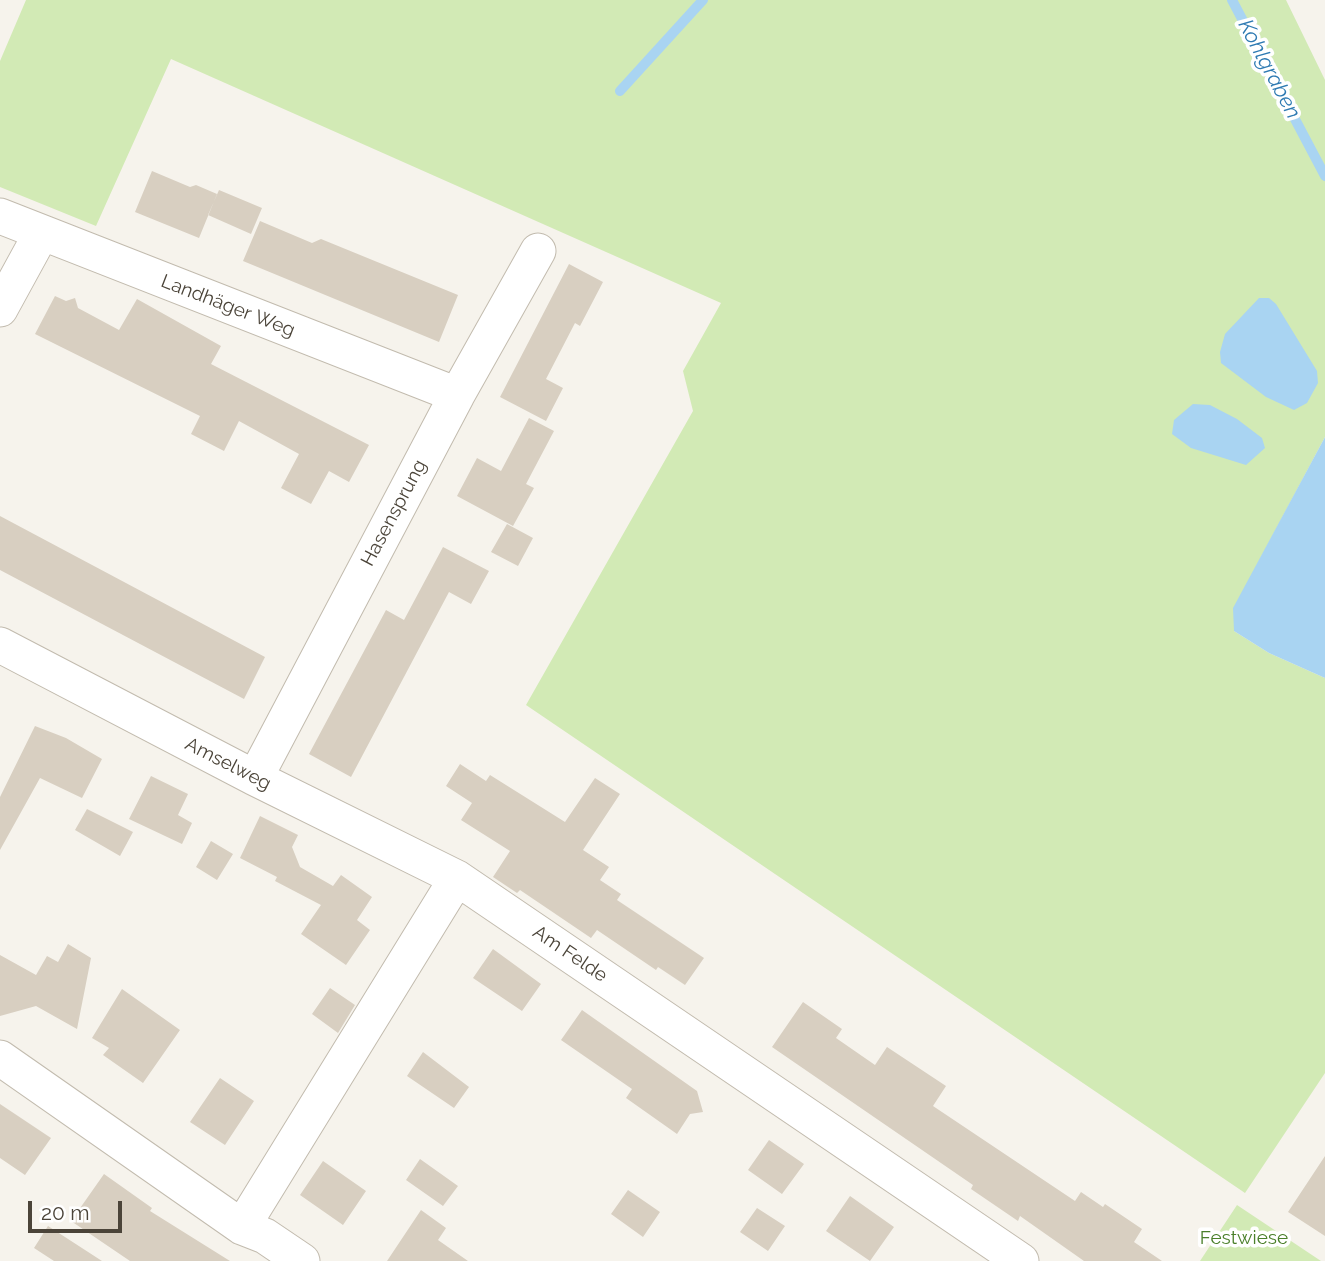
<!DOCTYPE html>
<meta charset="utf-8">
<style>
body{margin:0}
#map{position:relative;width:1325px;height:1261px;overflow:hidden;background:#f6f3ec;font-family:Raleway,sans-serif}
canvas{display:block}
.scale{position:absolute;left:28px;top:1201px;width:94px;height:32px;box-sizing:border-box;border:4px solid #4b4439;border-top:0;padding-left:9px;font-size:21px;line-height:24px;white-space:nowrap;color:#4b4439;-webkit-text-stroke:5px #fff;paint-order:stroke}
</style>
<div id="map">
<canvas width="1325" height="1261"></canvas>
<div class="scale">20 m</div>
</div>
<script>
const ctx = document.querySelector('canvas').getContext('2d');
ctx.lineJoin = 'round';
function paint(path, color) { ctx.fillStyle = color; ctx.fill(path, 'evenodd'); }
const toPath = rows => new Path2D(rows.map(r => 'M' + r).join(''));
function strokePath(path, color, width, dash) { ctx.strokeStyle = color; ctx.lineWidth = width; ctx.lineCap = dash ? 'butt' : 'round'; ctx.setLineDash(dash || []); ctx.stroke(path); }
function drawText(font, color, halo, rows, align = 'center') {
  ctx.font = font + ' Raleway,sans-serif'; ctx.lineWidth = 7; ctx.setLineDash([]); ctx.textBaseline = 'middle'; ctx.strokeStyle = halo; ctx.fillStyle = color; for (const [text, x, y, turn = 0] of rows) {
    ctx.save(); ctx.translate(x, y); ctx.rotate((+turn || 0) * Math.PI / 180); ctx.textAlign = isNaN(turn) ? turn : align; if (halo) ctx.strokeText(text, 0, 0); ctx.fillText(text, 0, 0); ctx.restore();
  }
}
paint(toPath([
 [26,0,1286,0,1325,80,1325,437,1234,608,1234,631,1269,653,1325,678,1325,1073,1245,1193,526,705,693,411,683,371,721,303,171,59,96,226,0,187,0,61],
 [1237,1205,1321,1261,1200,1261]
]), '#d2eab5');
paint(toPath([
 [1259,298,1269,298,1276,304,1317,371,1318,383,1307,403,1294,410,1266,397,1221,363,1220,352,1225,334],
 [1193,404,1210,405,1237,419,1262,438,1265,448,1246,465,1191,448,1172,434,1174,420],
 [1325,437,1325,678,1269,653,1234,631,1233,608]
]), '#a9d4f2');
strokePath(toPath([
 [1232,0,1325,176],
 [620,91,703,0]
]), '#a9d4f2', 10);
paint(toPath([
 [152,171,190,187,196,185,217,194,199,238,135,212],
 [219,190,262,208,251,234,208,215],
 [260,221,312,243,321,239,458,295,439,342,243,261],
 [569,264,603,282,580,326,575,323,546,379,563,388,546,421,500,397],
 [55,296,66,301,75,298,78,308,119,330,137,299,221,346,211,364,369,445,349,482,329,471,311,504,281,488,299,454,239,421,224,451,191,434,200,416,35,334],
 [529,418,554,431,526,484,534,488,513,526,457,496,477,458,501,471],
 [0,516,265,657,244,699,0,570],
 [507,524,533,538,518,566,491,552],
 [443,547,489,571,471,604,449,592,351,777,309,754,386,610,404,620],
 [35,726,66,738,102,759,82,798,40,778,0,850,0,797],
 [460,764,486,781,490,775,565,822,595,778,620,794,583,850,609,867,600,880,621,894,617,900,704,958,685,985,658,967,656,970,597,930,591,938,520,890,517,893,493,877,510,851,461,820,472,803,446,786],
 [151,776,188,794,178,815,192,823,182,844,129,819],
 [87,809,133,832,120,856,75,830],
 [260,816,298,835,292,847,300,867,333,886,341,875,372,897,357,920,370,930,346,965,301,934,321,905,275,881,277,877,240,858],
 [211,841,233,854,217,880,196,867],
 [68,944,91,958,77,1029,36,1006,0,1016,0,955,36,975,47,956,58,962],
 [493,949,541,984,522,1011,473,978],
 [330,988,355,1005,338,1033,312,1014],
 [122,989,180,1030,143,1083,103,1055,109,1048,92,1038],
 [803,1002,842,1029,836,1038,875,1065,887,1047,946,1086,933,1106,1075,1201,1081,1192,1103,1207,1105,1204,1142,1229,1134,1242,1162,1261,1084,1261,1020,1216,1018,1221,971,1189,973,1185,772,1047],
 [582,1010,697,1091,703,1112,690,1114,677,1134,626,1098,632,1089,561,1040],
 [423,1052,469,1087,454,1108,407,1076],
 [220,1078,254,1101,225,1145,190,1122],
 [0,1104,51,1138,25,1175,0,1158],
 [769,1140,804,1164,782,1194,748,1170],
 [1325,1156,1325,1236,1288,1212],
 [420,1159,458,1186,443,1206,406,1180],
 [323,1161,366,1191,343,1225,300,1195],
 [104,1174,152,1208,150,1211,230,1261,130,1261,71,1221],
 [628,1190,660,1212,643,1237,611,1214],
 [850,1196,894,1227,870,1261,826,1231],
 [757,1208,785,1226,768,1251,740,1232],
 [421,1210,446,1228,438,1240,468,1261,387,1261],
 [48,1226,102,1261,54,1261,34,1248]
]), '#d8cfc1');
const street = toPath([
 [0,216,457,395],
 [0,309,41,234],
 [0,645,255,778,457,878,1021,1261],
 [255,778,457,395,538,251],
 [0,1058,242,1227,265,1236,302,1261],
 [242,1227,457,878]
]);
strokePath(street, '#c2bbae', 37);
strokePath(street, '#fff', 35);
drawText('19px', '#4b4439', '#fff', [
 ["Landhäger Weg",228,306,21],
 ["Hasensprung",394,513,-62],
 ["Amselweg",228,764,27],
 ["Am Felde",570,954,34]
]);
drawText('19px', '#4a7f2a', '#fff', [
 ["Festwiese",1244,1238]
]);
drawText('italic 21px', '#2e7ab2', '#fff', [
 ["Kohlgraben",1269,69,62]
]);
</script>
